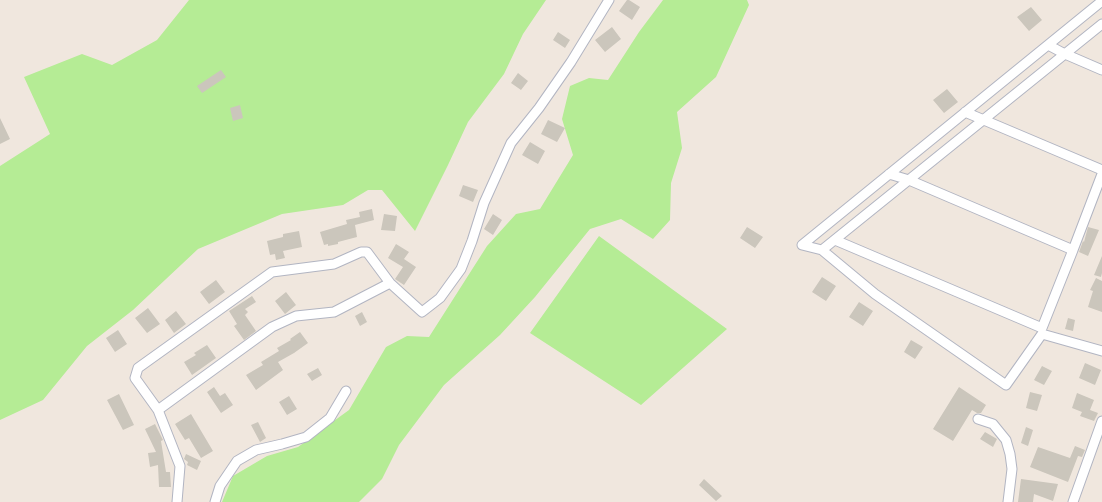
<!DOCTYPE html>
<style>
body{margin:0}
canvas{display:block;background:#f0e7de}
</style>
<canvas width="1102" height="502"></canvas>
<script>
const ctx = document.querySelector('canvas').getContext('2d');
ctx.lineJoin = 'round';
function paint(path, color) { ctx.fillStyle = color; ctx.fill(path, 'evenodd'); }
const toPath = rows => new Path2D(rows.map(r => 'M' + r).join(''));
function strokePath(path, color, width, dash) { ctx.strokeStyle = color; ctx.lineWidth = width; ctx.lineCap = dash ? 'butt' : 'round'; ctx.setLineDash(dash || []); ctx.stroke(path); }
paint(toPath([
 [189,0,546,0,523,34,504,74,468,122,448,165,415,231,382,190,368,190,343,205,282,214,198,249,133,310,87,346,43,400,0,420,0,166,50,134,24,77,82,54,112,65,157,40],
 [663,0,747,0,749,5,716,77,677,112,682,148,671,183,670,220,653,239,621,219,590,229,535,297,500,335,444,385,399,445,382,479,359,502,222,502,233,476,267,456,298,447,349,410,386,347,407,336,429,337,487,246,516,214,540,209,573,155,562,119,570,86,589,78,608,80,639,32],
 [599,236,727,329,641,405,530,333]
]), '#b5ec95');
paint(toPath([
 [627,0,629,0,640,7,632,20,619,11],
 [1031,7,1042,20,1029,31,1017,17],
 [612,27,621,39,605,52,595,40],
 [558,32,570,40,565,48,553,40],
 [221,70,226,77,202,93,197,86],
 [518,73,528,81,521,90,511,83],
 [947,89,958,102,944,113,933,100],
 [240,105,243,118,233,121,230,108],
 [0,118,10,139,0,144],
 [548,120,565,128,557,142,541,134],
 [530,142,545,151,538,164,522,155],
 [463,185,478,190,473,202,459,196],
 [372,209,374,220,355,225,357,237,338,242,338,244,328,246,328,244,324,245,320,232,347,224,346,220,360,217,359,212],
 [384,214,397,216,395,231,381,230],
 [493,214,502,220,493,235,484,229],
 [747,227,763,237,755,248,740,238],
 [1088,227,1099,230,1088,256,1079,252,1083,241,1084,242],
 [299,231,302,247,283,251,285,258,276,260,275,254,270,255,267,241,283,237,283,234],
 [396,244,409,252,404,259,416,267,404,285,395,279,403,267,388,258],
 [1102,256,1102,273,1101,277,1094,275],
 [822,277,836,286,826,301,812,292],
 [1096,278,1102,281,1102,312,1088,307,1093,291,1090,290],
 [216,280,225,292,209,304,200,292],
 [286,292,296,305,285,314,275,301],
 [252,296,256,302,245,309,248,312,245,315,256,331,244,340,234,326,237,324,229,311],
 [859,302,873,311,863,326,849,317],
 [148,308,160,324,147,333,135,318],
 [176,311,186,324,174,333,165,320],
 [362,312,367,322,360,326,355,316],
 [1068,318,1075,320,1073,331,1065,329],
 [118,330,127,344,115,352,106,338],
 [300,332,308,343,294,353,278,362,283,370,256,390,246,375,263,365,261,362,279,351,277,348,291,340,290,339],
 [911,340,923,347,915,359,904,352],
 [207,345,216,358,192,375,184,362,196,355,194,353],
 [1085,363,1101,370,1095,385,1079,378],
 [1042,366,1052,371,1044,385,1034,380],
 [318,368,322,375,312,381,307,374],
 [214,387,220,396,225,393,233,405,221,413,207,392],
 [959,387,986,405,981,413,977,413,972,410,953,441,933,429],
 [1030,392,1042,395,1037,411,1026,408],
 [1077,393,1094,400,1090,410,1098,413,1094,421,1080,416,1082,412,1072,408],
 [119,394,134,425,123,430,107,400],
 [289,396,297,409,287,415,279,402],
 [191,414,213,451,201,458,189,438,185,440,175,424],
 [258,422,266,438,260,442,251,425],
 [155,424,163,440,161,441,166,472,170,472,171,487,159,487,158,465,150,467,148,453,156,452,145,429],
 [1026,427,1033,430,1028,446,1021,443],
 [985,432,997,439,993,447,980,439],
 [1075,446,1085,450,1082,457,1078,456,1068,482,1030,467,1038,447,1070,458],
 [186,454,201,461,197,470,187,465,188,462,184,459],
 [704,479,722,496,716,501,699,485],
 [1021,479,1058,484,1053,501,1034,494,1033,502,1018,502]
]), '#cbc6bc');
const minor = toPath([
 [1102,1,802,245,822,250,875,294,1006,385,1042,334,1102,351],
 [1048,45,1065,54,1102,70],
 [965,112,1102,170],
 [889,174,909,180,1073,250,1102,174],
 [835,240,1042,328,1073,250],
 [822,250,1102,24],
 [158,410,135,378,138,368,272,272,334,264,361,252,367,252,390,283],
 [978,419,993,424,1006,440,1010,454,1012,469,1008,502],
 [177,502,180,466,158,410,272,327,296,316,334,312,390,283,422,312,440,298,461,269,472,241,484,203,511,143,539,108,571,62,609,0],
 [215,502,220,486,237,461,256,450,282,444,306,437,330,418,346,391],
 [1073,502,1102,421]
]);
strokePath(minor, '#b2b5c2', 11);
strokePath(minor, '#fff', 9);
</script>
